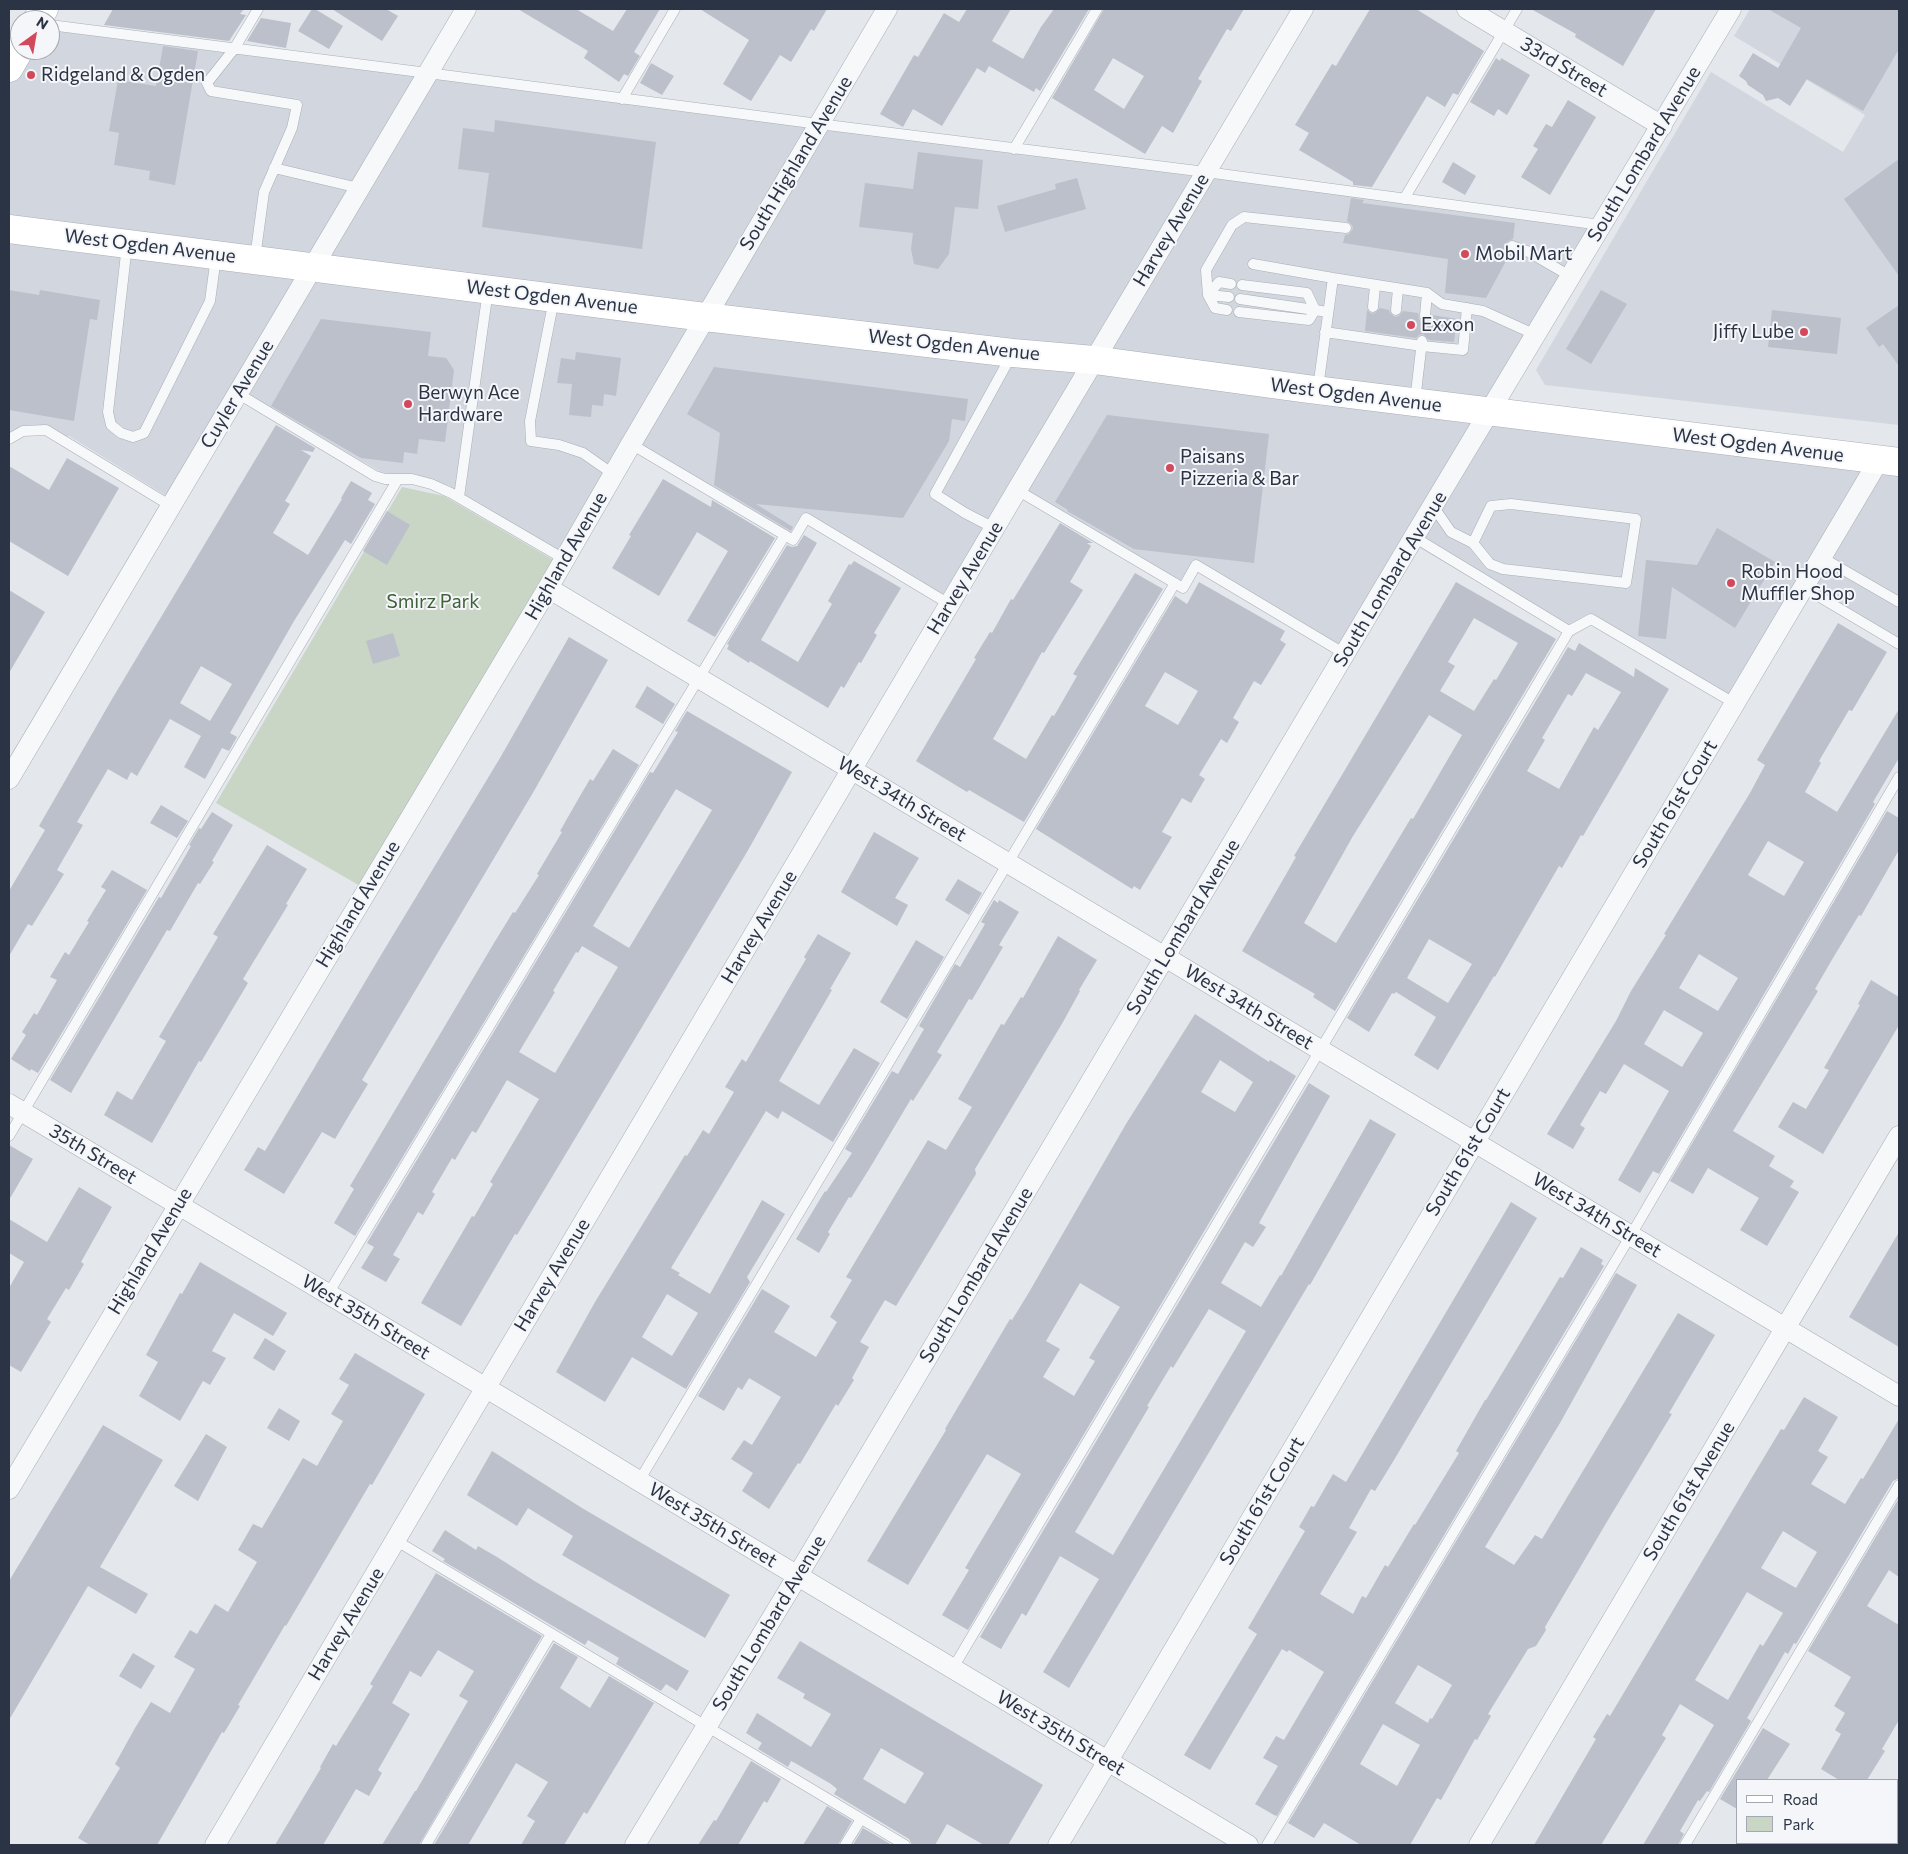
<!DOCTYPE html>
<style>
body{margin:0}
#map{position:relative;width:1908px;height:1854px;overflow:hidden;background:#e4e7ec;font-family:Commissioner,sans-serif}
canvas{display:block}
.frame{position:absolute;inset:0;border:10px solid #2b3445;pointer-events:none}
.legend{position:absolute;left:1736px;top:1779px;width:162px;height:65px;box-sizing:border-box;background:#f4f6f9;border:1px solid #a4a8b1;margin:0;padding:6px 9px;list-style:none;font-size:15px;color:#2b3445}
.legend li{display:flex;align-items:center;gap:10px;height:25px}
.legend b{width:25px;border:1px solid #a4a8b1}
.north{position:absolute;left:10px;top:10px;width:50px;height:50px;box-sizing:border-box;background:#f4f6f9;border:1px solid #a4a8b1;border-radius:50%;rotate:32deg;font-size:14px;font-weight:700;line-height:20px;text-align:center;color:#2b3445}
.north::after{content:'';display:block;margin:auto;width:18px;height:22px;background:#d1495b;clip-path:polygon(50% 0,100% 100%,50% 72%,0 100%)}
</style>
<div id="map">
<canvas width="1908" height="1854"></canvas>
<div class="frame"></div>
<ul class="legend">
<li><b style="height:6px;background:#fff"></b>Road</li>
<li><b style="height:14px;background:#c9d6c5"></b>Park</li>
</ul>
<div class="north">N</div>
</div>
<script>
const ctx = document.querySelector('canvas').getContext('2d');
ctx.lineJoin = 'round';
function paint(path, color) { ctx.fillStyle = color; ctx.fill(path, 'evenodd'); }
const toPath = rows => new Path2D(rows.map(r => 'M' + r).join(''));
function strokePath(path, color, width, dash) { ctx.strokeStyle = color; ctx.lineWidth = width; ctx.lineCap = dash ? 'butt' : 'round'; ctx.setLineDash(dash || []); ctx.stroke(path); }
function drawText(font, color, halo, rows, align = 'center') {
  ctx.font = font + ' Commissioner,sans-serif'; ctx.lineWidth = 4; ctx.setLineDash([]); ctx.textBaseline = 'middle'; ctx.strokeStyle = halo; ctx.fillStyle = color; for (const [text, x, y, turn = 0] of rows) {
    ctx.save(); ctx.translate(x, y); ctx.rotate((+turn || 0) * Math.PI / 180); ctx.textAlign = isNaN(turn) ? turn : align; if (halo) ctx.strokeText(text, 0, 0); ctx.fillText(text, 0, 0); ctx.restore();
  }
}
paint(toPath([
 [1750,9,1899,9,1899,425,1545,385,1536,370,1711,72,1843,152,1865,115,1734,36],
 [50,30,1598,226,1343,648,1196,560,1182,583,1021,487,952,602,803,513,790,533,628,438,561,553,448,485,381,472,237,389,173,500,69,436,9,434,9,77,25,50,50,50],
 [1493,419,1899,469,1899,648,1806,593,1739,710,1592,625,1571,637,1415,545]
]), '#d2d6de');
paint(toPath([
 [402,487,444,496,555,561,362,887,216,803]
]), '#c9d6c5');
paint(toPath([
 [113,9,244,9,240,14,246,15,229,41,104,25],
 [312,9,315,9,343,26,329,49,298,31],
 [332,9,386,9,398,16,382,41],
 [518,9,576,9,613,31,627,9,660,9,634,52,640,56,628,76,624,74,619,82,584,58,588,51],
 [700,9,827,9,814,31,811,29,791,62,780,55,751,101,723,84,749,40],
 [967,9,1011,9,992,41,1023,59,1041,27,1054,9,1089,9,1040,91,1036,88,1034,92,989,66,985,73,977,68,942,126,913,109,903,127,880,114,914,55,918,57,944,13,959,22],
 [1104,9,1244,9,1231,31,1227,29,1198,79,1202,81,1173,133,1162,126,1145,154,1052,98],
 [1113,58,1144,76,1124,109,1094,90],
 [1370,9,1416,9,1484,51,1458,95,1453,93,1445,107,1427,96,1372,187,1353,185,1353,182,1299,150,1309,133,1295,125,1332,64,1336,66],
 [1531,9,1656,9,1623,66,1575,37,1576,34],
 [1768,9,1899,9,1899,49,1863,111,1807,79,1790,106,1778,98,1766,101,1763,95,1748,85,1746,81,1739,76,1753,53,1778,68,1801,28],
 [261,18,291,23,286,48,247,41],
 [163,46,198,51,175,185,149,180,150,171,114,165,119,133,109,131,118,80,156,86],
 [1496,58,1500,61,1501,58,1530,75,1507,115,1498,109,1494,116,1470,102],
 [651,63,674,76,662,95,640,83],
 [1568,100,1596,117,1550,195,1521,177,1538,149,1533,146,1546,124,1552,127],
 [495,120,656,142,642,249,482,227,489,173,458,169,463,128,494,132],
 [918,152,983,160,978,209,955,207,949,254,938,269,914,264,911,249,913,233,859,227,865,183,913,189],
 [1899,159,1899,276,1844,199],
 [1453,162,1476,176,1465,195,1442,182],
 [1077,178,1086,209,1005,232,997,206,1056,189,1055,184],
 [1351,198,1364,200,1362,203,1515,223,1513,239,1508,241,1505,244,1507,250,1511,253,1510,261,1506,261,1486,298,1445,293,1448,259,1343,243,1345,235,1349,234,1353,229,1352,225,1347,221],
 [9,290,39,295,40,290,100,300,97,320,90,319,74,421,9,410],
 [1601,290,1627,304,1591,364,1566,349],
 [1899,305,1899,366,1883,344,1879,347,1866,328],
 [1380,308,1389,310,1390,313,1395,317,1399,316,1403,311,1418,313,1419,319,1424,323,1430,320,1432,315,1457,319,1454,342,1429,340,1423,334,1419,335,1416,338,1365,331,1367,310,1372,314,1375,313],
 [1772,310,1841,318,1837,354,1768,347],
 [321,319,431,332,428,356,446,358,454,370,445,442,419,439,417,454,404,452,403,463,361,458,271,406],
 [576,352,621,358,616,396,604,394,603,406,592,405,591,417,569,415,572,384,557,383,561,358,575,360],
 [714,367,968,399,965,421,952,419,949,441,903,518,756,504,793,527,791,531,714,485,720,433,687,414],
 [1107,415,1269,434,1254,563,1134,549,1067,511,1068,510,1055,502],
 [276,425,315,448,313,452,301,450,311,456,285,501,290,504,273,533,308,555,342,499,341,498,351,481,372,493,368,500,375,504,351,544,345,540,294,621,230,733,237,737,229,751,222,748,205,779,184,767,201,736,170,719,137,776,131,772,127,780,108,769,77,822,83,825,57,870,64,874,32,926,28,924,9,956,9,891,45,830,39,826,112,699],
 [201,666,232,684,210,721,180,703],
 [67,458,119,488,68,576,9,541,9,466,49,490],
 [663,479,711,507,712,500,775,538,715,637,687,621,728,551,697,532,659,596,612,568,631,536,629,535],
 [387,511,410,525,387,565,363,551],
 [1060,523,1093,543,1087,543,1091,546,1070,582,1083,590,1044,653,1042,652,993,739,1026,759,1052,715,1054,716,1077,676,1073,674,1135,573,1163,589,1024,822,969,790,967,792,916,761,976,659,974,658,990,632,992,633,1011,599,1013,600],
 [1717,528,1775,562,1735,628,1672,587,1666,639,1638,636,1646,560,1697,565],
 [804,535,817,543,761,640,798,662,832,604,828,601,849,564,851,565,854,561,901,588,874,633,877,635,861,663,859,662,844,688,841,686,828,708,750,661,749,663,727,649,729,645,727,644,787,545,792,547,797,546],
 [1199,582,1285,631,1280,640,1286,644,1261,685,1254,681,1233,718,1239,722,1227,743,1221,739,1199,775,1205,779,1191,803,1182,798,1162,832,1172,837,1140,890,1134,886,1132,889,1036,829,1175,596,1187,604],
 [1165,672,1198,691,1178,725,1145,706],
 [1456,582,1556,639,1335,1011,1313,997,1315,994,1242,951,1296,857,1294,856],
 [1474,618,1518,643,1496,680,1494,679,1474,711,1440,691,1455,666,1448,662],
 [1429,715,1462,735,1413,819,1411,818,1336,943,1304,923,1353,836],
 [9,590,45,612,9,673],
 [1838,623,1887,652,1852,711,1849,710,1819,761,1821,763,1805,792,1837,812,1899,709,1899,758,1873,802,1875,804,1659,1174,1653,1171,1640,1193,1618,1180,1669,1091,1624,1064,1606,1094,1600,1091,1580,1125,1585,1128,1573,1149,1547,1134,1616,1021,1631,991,1666,935,1664,934,1750,793,1765,765,1757,760],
 [1768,841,1804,862,1784,896,1748,875],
 [1699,954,1738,978,1718,1011,1679,988],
 [1664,1010,1703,1033,1682,1067,1644,1044],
 [393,633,400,656,373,664,366,641],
 [569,637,608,660,534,791,362,1080,368,1084,354,1107,335,1139,322,1132,284,1194,244,1170,258,1147,265,1151,378,960,500,758],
 [1579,643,1634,677,1635,668,1669,689,1583,836,1581,835,1562,868,1559,866,1495,977,1494,976,1438,1070,1414,1055,1436,1017,1396,992,1394,994,1392,993,1369,1032,1347,1018,1568,647,1575,651],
 [1586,673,1621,692,1598,730,1594,727,1559,789,1527,771,1545,740,1542,738,1568,694,1572,696],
 [1429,939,1472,964,1448,1003,1407,978],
 [647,686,675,704,663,724,635,707],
 [687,711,792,772,747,852,549,1182,517,1235,515,1234,461,1326,421,1303,472,1216,474,1217,493,1184,490,1182,539,1099,507,1080,476,1133,472,1131,455,1160,452,1158,432,1192,435,1194,423,1215,418,1212,393,1255,400,1259,386,1282,361,1268,374,1247,367,1243,650,772,653,773,678,732,675,731],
 [676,789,712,810,629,948,593,926],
 [582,946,618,967,555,1073,519,1052,555,992,553,991,576,952,578,953],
 [613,749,639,765,355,1236,334,1223,354,1189,350,1186,494,943,513,912,515,913,539,875,537,874,562,832,560,831,580,796,590,779,593,781],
 [161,805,188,821,177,838,150,823],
 [1887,811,1899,818,1899,850,1861,916,1859,915,1833,958,1815,989,1818,991,1733,1131,1775,1156,1769,1166,1794,1181,1790,1187,1799,1192,1767,1246,1740,1230,1759,1198,1708,1168,1693,1194,1670,1181],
 [212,812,233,825,212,861,214,862,200,884,198,883,170,931,167,930,71,1093,50,1080,159,897,161,898,191,846,189,845,199,828,201,829],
 [874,832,919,858,895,898,908,905,897,926,841,892],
 [267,845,307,869,286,904,288,905,243,979,248,983,201,1062,199,1061,152,1143,104,1115,117,1091,132,1100,166,1041,159,1037,218,937,213,934],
 [112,870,147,890,38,1073,31,1069,30,1071,11,1059,26,1035,22,1032,34,1013,37,1015,57,980,50,977,65,952,69,955,89,922,87,921,106,890,101,887],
 [958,879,982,893,969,915,945,900],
 [994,900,998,903,999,900,1019,912,999,945,1003,947,972,1000,969,999,937,1052,942,1055,913,1101,911,1099,868,1171,851,1198,849,1197,828,1232,830,1234,819,1253,796,1239,825,1191,826,1192,852,1153,845,1149,892,1071,898,1074,924,1029,919,1026,955,964,960,967,985,924,981,922],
 [818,934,851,953,830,989,832,990,779,1081,819,1105,854,1048,880,1063,833,1142,782,1111,778,1119,766,1111,671,1268,680,1273,678,1275,710,1294,762,1200,785,1214,747,1277,750,1282,686,1389,632,1357,605,1402,556,1372,595,1302,685,1155,687,1156,703,1130,709,1134,734,1092,725,1087,742,1059,746,1062,806,959,804,957],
 [667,1294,698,1313,672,1356,642,1337],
 [1058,936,1097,960,1079,990,1080,991,1063,1022,975,1169,976,1174,896,1306,885,1300,860,1342,869,1347,852,1378,854,1380,838,1406,836,1404,800,1464,798,1463,769,1509,742,1491,753,1473,731,1459,744,1440,752,1445,781,1397,749,1378,742,1390,738,1387,724,1411,698,1396,762,1289,790,1306,774,1332,816,1357,837,1322,830,1317,852,1280,846,1277,928,1140,946,1150,972,1107,958,1099,1001,1024,1004,1025,1021,997,1023,998],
 [916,940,944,957,907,1019,880,1002],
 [1871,980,1899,997,1899,1025,1823,1154,1778,1127,1793,1102,1806,1109,1829,1070,1824,1068,1860,1005,1858,1004],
 [1195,1014,1269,1062,1270,1060,1296,1076,968,1630,942,1615,969,1570,965,1568,1021,1474,987,1454,908,1585,867,1561,946,1430,945,1429,1010,1319,1012,1320,1028,1294,1126,1124],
 [1220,1060,1253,1082,1235,1112,1201,1092],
 [1080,1283,1120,1307,1089,1358,1095,1361,1074,1396,1043,1377,1060,1349,1046,1341],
 [1309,1083,1330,1096,1259,1223,1266,1227,1253,1247,1245,1242,1221,1283,1261,1307,1280,1275,1281,1276,1370,1119,1396,1134,1310,1285,1309,1284,1069,1688,1043,1672,1099,1579,1060,1556,1026,1616,1022,1613,1001,1649,980,1637],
 [1209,1309,1246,1331,1113,1555,1075,1532,1149,1407,1147,1406,1171,1366,1173,1368],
 [9,1145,33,1159,9,1200],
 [79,1187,112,1207,81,1262,84,1264,69,1290,66,1288,47,1319,51,1322,21,1372,9,1365,9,1288,24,1262,9,1253,9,1219,47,1242],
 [1511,1202,1537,1218,1394,1460,1375,1491,1371,1489,1349,1528,1357,1532,1320,1594,1353,1614,1362,1596,1366,1598,1385,1565,1388,1567,1414,1524,1415,1525,1459,1453,1456,1451,1485,1400,1486,1400,1560,1277,1563,1278,1581,1247,1603,1260,1601,1264,1604,1266,1277,1816,1274,1815,1255,1804,1278,1766,1263,1758,1276,1736,1284,1740,1324,1672,1289,1650,1287,1652,1282,1649,1210,1770,1184,1755,1257,1634,1248,1628,1305,1531,1299,1527,1311,1506,1314,1507,1333,1474,1346,1482],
 [1899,1232,1899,1347,1849,1317],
 [200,1262,287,1313,273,1336,234,1313,212,1351,226,1358,210,1385,203,1381,180,1421,139,1396,158,1362,146,1355,180,1293,182,1294],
 [1616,1273,1637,1285,1560,1423,1485,1547,1514,1565,1535,1535,1542,1539,1678,1313,1715,1335,1669,1413,1672,1414,1608,1520,1545,1627,1546,1630,1536,1646,1528,1649,1488,1714,1491,1716,1477,1740,1475,1739,1441,1800,1437,1798,1410,1845,1361,1845,1324,1823,1314,1838,1288,1823],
 [1418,1665,1452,1685,1432,1719,1430,1718,1428,1723,1395,1703],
 [1383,1724,1420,1745,1397,1786,1360,1764],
 [265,1338,286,1351,274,1371,253,1358],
 [355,1353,425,1394,372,1485,370,1484,286,1626,285,1625,238,1705,240,1706,224,1733,222,1732,157,1845,90,1845,78,1838,120,1768,115,1764,135,1728,151,1702,170,1713,195,1669,174,1657,190,1630,197,1634,215,1604,228,1612,257,1562,238,1550,253,1524,262,1528,303,1458,317,1466,343,1421,331,1414,349,1385,339,1379],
 [1804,1397,1838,1417,1818,1451,1828,1457,1811,1484,1845,1504,1861,1478,1863,1479,1899,1419,1899,1478,1893,1481,1796,1644,1794,1643,1788,1654,1785,1652,1750,1713,1747,1718,1751,1721,1709,1792,1707,1791,1700,1801,1698,1800,1680,1831,1684,1834,1678,1845,1643,1845,1714,1725,1680,1704,1662,1735,1666,1738,1601,1845,1534,1845,1596,1739,1593,1737,1607,1714,1610,1716,1748,1484,1781,1429,1784,1430],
 [1783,1531,1817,1552,1796,1588,1761,1568],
 [1747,1592,1783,1613,1763,1646,1760,1644,1728,1700,1695,1680],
 [279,1408,300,1421,289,1441,267,1428],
 [103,1425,163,1460,100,1567,148,1594,136,1614,88,1586,9,1720,9,1581],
 [206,1434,227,1447,198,1501,174,1486],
 [492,1451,582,1508,730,1595,705,1638,562,1555,573,1536,528,1508,517,1526,467,1495],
 [1899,1498,1899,1577,1889,1570,1867,1606,1899,1625,1899,1720,1882,1749,1885,1751,1867,1780,1839,1780,1821,1769,1841,1734,1835,1730,1845,1713,1834,1706,1851,1677,1808,1651],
 [445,1530,476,1550,478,1546,497,1557,536,1582,689,1671,677,1691,666,1684,661,1691,616,1664,619,1658,588,1640,585,1645,443,1561,445,1559,432,1551],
 [436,1573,542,1636,419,1845,382,1845,415,1791,416,1791,468,1701,459,1696,474,1671,438,1650,421,1677,410,1671,392,1703,410,1714,378,1770,382,1773,369,1796,356,1789,323,1845,275,1845,321,1768,320,1767,333,1744,336,1746,373,1686,370,1684],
 [800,1641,1043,1785,1008,1845,984,1845,947,1824,935,1845,912,1845,909,1839,834,1794,837,1789,831,1784,795,1763,791,1761,788,1767,758,1749,762,1743,746,1733,757,1713,811,1747,831,1714,803,1698,805,1694,777,1678],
 [881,1748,924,1773,905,1804,863,1779],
 [554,1643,578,1657,560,1688,590,1708,609,1676,654,1703,587,1814,584,1812,564,1845,521,1845,535,1821,527,1816,548,1782,516,1763,468,1845,434,1845],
 [133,1653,155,1666,141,1689,119,1676],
 [1763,1728,1790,1744,1767,1780,1737,1780,1737,1809,1720,1799],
 [751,1761,781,1779,767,1803,764,1801,738,1845,698,1845,714,1820,716,1821],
 [827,1806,852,1821,838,1845,803,1845],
 [863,1828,892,1845,853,1845]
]), '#bbc0ca');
const lane = toPath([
 [50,25,428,73,819,124,1206,172,1601,225],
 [622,99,675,9],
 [1014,149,1097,9],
 [274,168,359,188],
 [1404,199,1517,9],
 [127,245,108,412,111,425,121,433,133,437,144,433,210,301,216,257],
 [1512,246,1527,251,1570,276],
 [255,258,264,192,292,128,297,105,211,91,207,83,234,49,258,9],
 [1253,264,1333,278],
 [1242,285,1307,293,1315,310],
 [1208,295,1219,282,1231,284],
 [1208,295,1229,297],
 [554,299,530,421,531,441,559,445,583,453,613,474],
 [1240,299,1328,312],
 [1373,307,1375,286],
 [1227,310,1215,308,1208,295,1206,270,1232,225,1244,217,1346,228],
 [1396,310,1398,289],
 [1239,312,1309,320,1315,310],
 [1425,316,1427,293],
 [1325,332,1422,346,1463,350,1467,308],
 [1318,388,1333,278,1427,293,1442,304,1483,311,1536,335],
 [237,393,375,476,385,479,412,479,431,484,451,493,564,559],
 [1415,401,1422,341],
 [9,439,23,431,46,430,171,506],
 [631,444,793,540,806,518,949,604],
 [1017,490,1183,588,1196,565,1345,654],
 [459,497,488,290],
 [1433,506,1451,532,1473,543,1490,564,1503,569,1626,583,1636,519,1511,504,1491,506,1473,543],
 [994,528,965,513,935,494,1011,356],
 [1414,537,1569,631,1591,619,1734,703],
 [1821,557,1899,602],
 [1803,587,1899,644],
 [9,1136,398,479],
 [328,1294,785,535],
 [639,1481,1175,583],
 [395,1540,905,1845],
 [953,1668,1569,631],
 [426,1845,551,1634],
 [845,1845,861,1819],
 [1267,1845,1631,1235,1899,777],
 [1685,1845,1899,1485]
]);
const street = toPath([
 [1467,9,1662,126],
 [548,588,1899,1396],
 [9,779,466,9],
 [9,1104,513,1404,639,1481,1248,1845],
 [9,1489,548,588,631,444,887,9],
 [1897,1842,1899,1838],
 [215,1845,1017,490,1303,9],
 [635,1845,798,1575,1414,537,1731,9],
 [1058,1845,1879,460],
 [1479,1845,1899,1136]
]);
const secondary = toPath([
 [37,20,44,9],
 [9,68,20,49],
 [9,229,705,317,1013,353,1094,360,1308,389,1899,462]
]);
strokePath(lane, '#a9aeb7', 11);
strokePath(street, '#a9aeb7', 21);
strokePath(secondary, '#a9aeb7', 29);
strokePath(lane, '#f7f8fa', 10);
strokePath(street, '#f7f8fa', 20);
strokePath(secondary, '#fff', 28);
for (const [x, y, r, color] of [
 [31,75,5,"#d1495b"],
 [1465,254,5,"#d1495b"],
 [1411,325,5,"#d1495b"],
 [1804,332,5,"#d1495b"],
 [408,404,5,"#d1495b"],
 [1170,468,5,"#d1495b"],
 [1731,583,5,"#d1495b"]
]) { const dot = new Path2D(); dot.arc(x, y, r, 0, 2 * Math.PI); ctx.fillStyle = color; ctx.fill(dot); strokePath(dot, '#f4f6f9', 2); }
drawText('19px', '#2b3445', '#f4f6f9', [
 ["33rd Street",1564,67,31],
 ["South Lombard Avenue",1644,154,-59],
 ["South Highland Avenue",796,163,-59],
 ["Harvey Avenue",1171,230,-59],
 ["West Ogden Avenue",150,246,7],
 ["West Ogden Avenue",552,297,7],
 ["West Ogden Avenue",954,345,6],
 ["Cuyler Avenue",237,394,-59],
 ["West Ogden Avenue",1356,395,7],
 ["West Ogden Avenue",1758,445,7],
 ["Highland Avenue",566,556,-60],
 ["Harvey Avenue",965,578,-59],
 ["South Lombard Avenue",1390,579,-59],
 ["West 34th Street",902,799,31],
 ["South 61st Court",1675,804,-59],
 ["Highland Avenue",358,904,-59],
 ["Harvey Avenue",759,927,-59],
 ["South Lombard Avenue",1183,927,-59],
 ["West 34th Street",1249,1007,31],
 ["South 61st Court",1468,1152,-59],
 ["35th Street",93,1154,31],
 ["West 34th Street",1597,1215,31],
 ["Highland Avenue",150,1251,-59],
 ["Harvey Avenue",552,1275,-59],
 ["South Lombard Avenue",976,1275,-59],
 ["West 35th Street",366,1317,31],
 ["South 61st Avenue",1689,1491,-59],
 ["South 61st Court",1262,1501,-59],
 ["West 35th Street",713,1525,31],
 ["South Lombard Avenue",769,1623,-59],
 ["Harvey Avenue",346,1624,-59],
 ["West 35th Street",1061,1733,31]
]);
drawText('19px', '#2b3445', '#f4f6f9', [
 ["Ridgeland & Ogden",41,75],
 ["Mobil Mart",1475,254],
 ["Exxon",1421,325],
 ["Jiffy Lube",1794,332,"right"],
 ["Berwyn Ace",418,393],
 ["Hardware",418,415],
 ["Paisans",1180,457],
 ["Pizzeria & Bar",1180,479],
 ["Robin Hood",1741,572],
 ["Muffler Shop",1741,594]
], 'left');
drawText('19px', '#3f6138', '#f4f6f9', [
 ["Smirz Park",433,602]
]);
</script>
